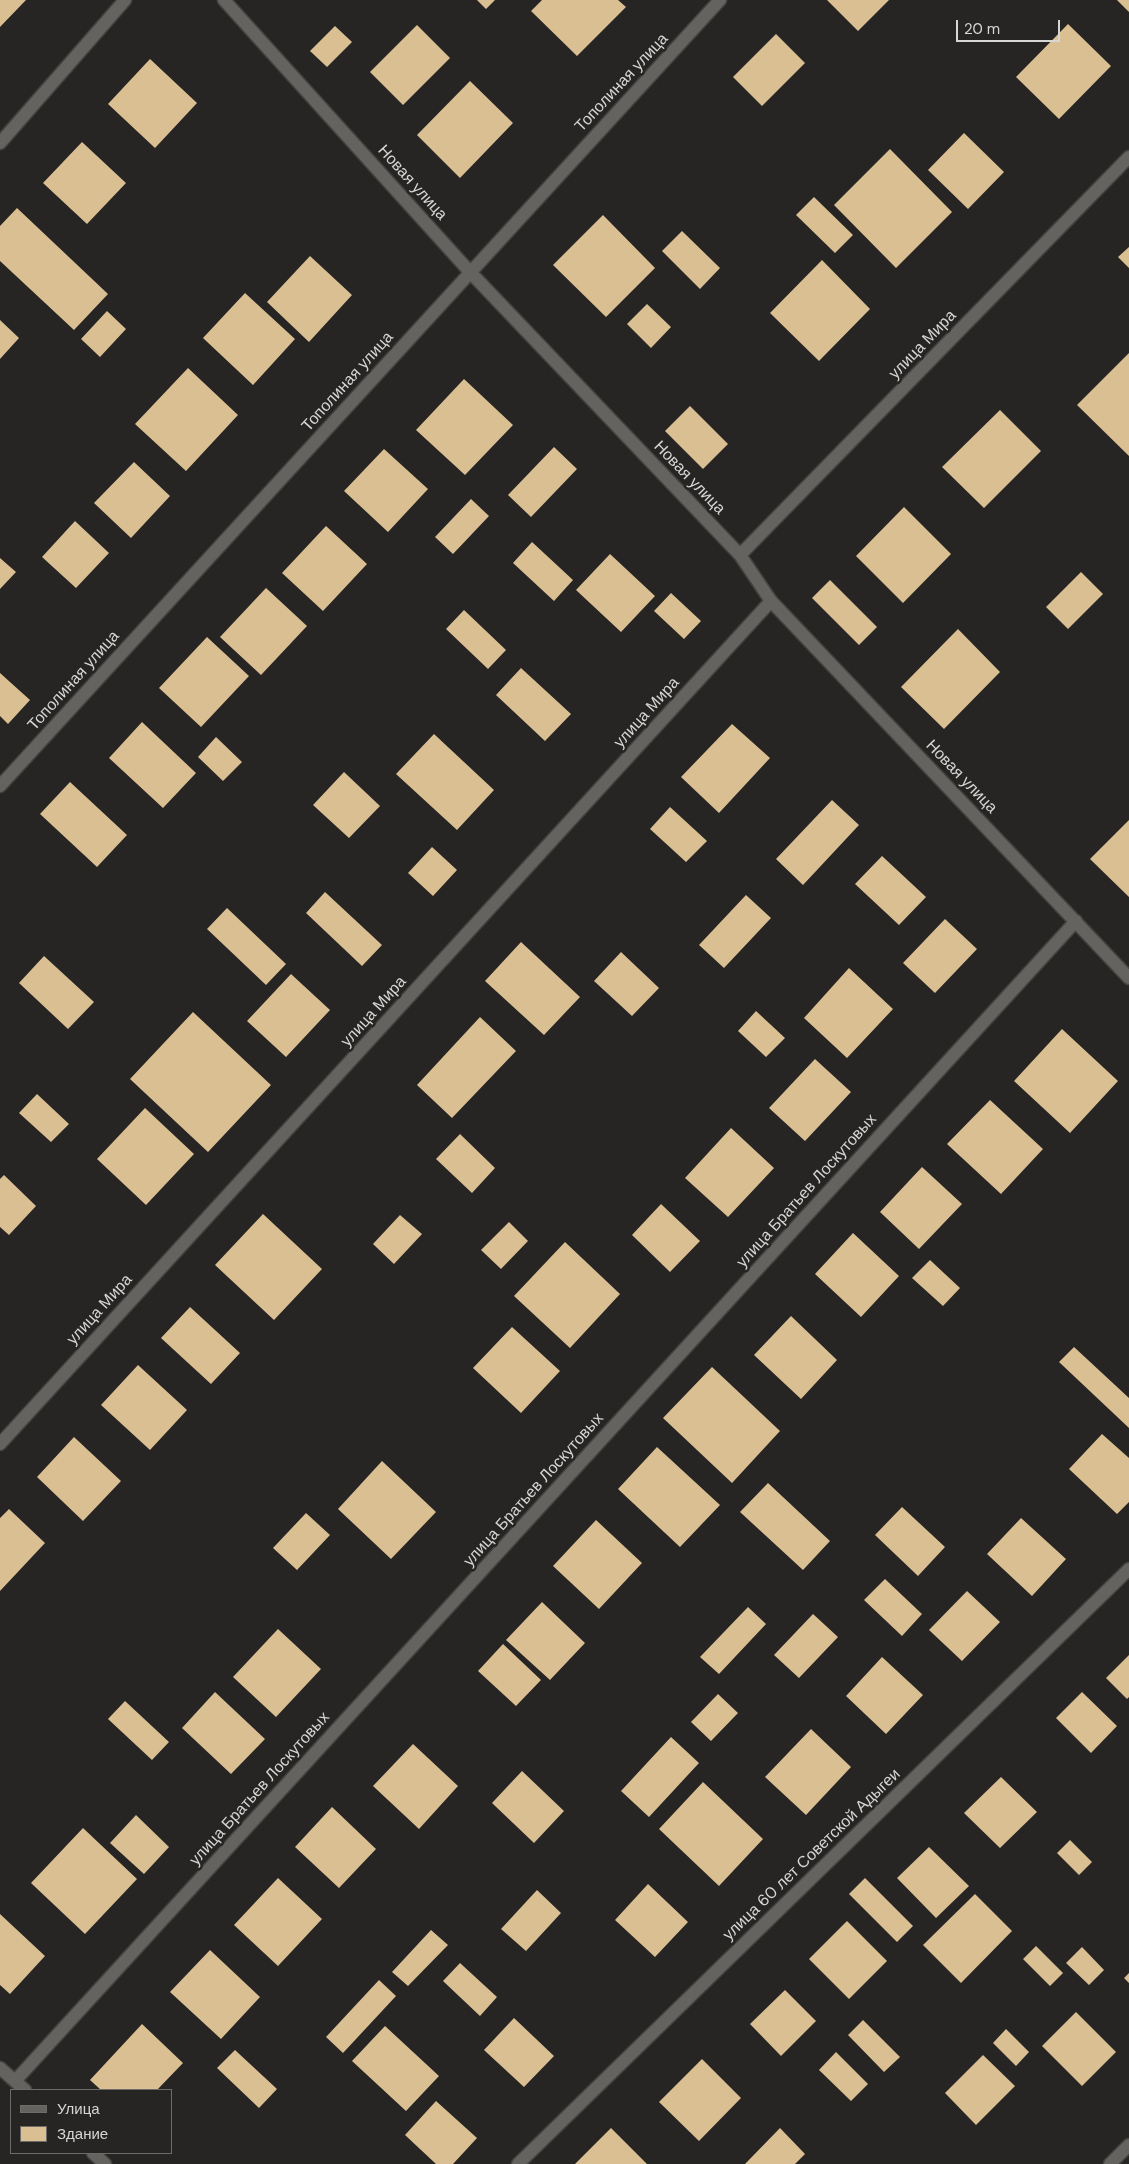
<!DOCTYPE html>
<meta charset="utf-8">
<style>
body{margin:0}
#map{position:relative;width:1129px;height:2164px;overflow:hidden;background:#272523;font-family:"DM Sans",sans-serif}
canvas{display:block}
.legend{position:absolute;left:10px;top:2089px;width:162px;height:65px;box-sizing:border-box;background:#272523;border:1px solid #6d6c6a;margin:0;padding:6px 9px;list-style:none;font-size:15px;color:#d7d6d4}
.legend li{display:flex;align-items:center;gap:10px;height:25px}
.legend b{width:25px;border:1px solid #6d6c6a}
.scale{position:absolute;left:956px;top:20px;width:104px;height:22px;box-sizing:border-box;border:2px solid #d7d6d4;border-top:0;padding-left:6px;font-size:15px;line-height:18px;white-space:nowrap;color:#d7d6d4;-webkit-text-stroke:4px #272523;paint-order:stroke}
</style>
<div id="map">
<canvas width="1129" height="2164"></canvas>
<ul class="legend">
<li><b style="height:6px;background:#656360"></b>Улица</li>
<li><b style="height:14px;background:#dabf93"></b>Здание</li>
</ul>
<div class="scale">20 m</div>
</div>
<script>
const ctx = document.querySelector('canvas').getContext('2d');
ctx.lineJoin = 'round';
function paint(path, color) { ctx.fillStyle = color; ctx.fill(path, 'evenodd'); }
const toPath = rows => new Path2D(rows.map(r => 'M' + r).join(''));
function strokePath(path, color, width, dash) { ctx.strokeStyle = color; ctx.lineWidth = width; ctx.lineCap = dash ? 'butt' : 'round'; ctx.setLineDash(dash || []); ctx.stroke(path); }
function drawText(font, color, halo, rows, align = 'center') {
  ctx.font = font + ' "DM Sans",sans-serif'; ctx.lineWidth = 5; ctx.setLineDash([]); ctx.textBaseline = 'middle'; ctx.strokeStyle = halo; ctx.fillStyle = color; for (const [text, x, y, turn = 0] of rows) {
    ctx.save(); ctx.translate(x, y); ctx.rotate((+turn || 0) * Math.PI / 180); ctx.textAlign = isNaN(turn) ? turn : align; if (halo) ctx.strokeText(text, 0, 0); ctx.fillText(text, 0, 0); ctx.restore();
  }
}
paint(toPath([
 [0,0,26,0,0,27],
 [477,0,495,0,486,9],
 [542,0,618,0,626,7,577,56,531,11],
 [827,0,889,0,858,31],
 [1117,0,1129,0,1129,12],
 [1068,24,1111,66,1059,119,1016,77],
 [417,25,450,58,403,105,370,72],
 [335,26,352,42,327,67,310,51],
 [776,34,805,63,762,106,733,77],
 [150,59,197,103,155,148,108,104],
 [470,81,513,123,460,178,417,135],
 [964,133,1004,172,968,209,928,170],
 [82,142,126,183,87,224,43,183],
 [890,149,952,212,896,268,834,205],
 [814,197,853,235,835,253,796,215],
 [17,208,108,294,74,330,0,261,0,226],
 [603,215,655,268,606,317,553,265],
 [682,231,720,268,700,289,662,251],
 [1129,247,1129,268,1118,257],
 [310,256,352,295,309,342,267,302],
 [822,260,870,309,819,361,770,313],
 [245,293,295,339,253,385,203,338],
 [647,304,671,327,651,348,627,324],
 [107,311,126,329,100,357,81,339],
 [0,320,19,338,0,359],
 [1129,353,1129,456,1077,405],
 [188,368,238,415,186,471,135,424],
 [464,379,513,425,465,475,416,430],
 [690,406,728,444,703,469,665,431],
 [1000,410,1041,451,984,508,942,467],
 [554,447,577,469,531,517,508,495],
 [384,449,428,489,388,532,344,491],
 [134,462,170,496,131,538,94,503],
 [471,499,489,516,453,554,435,537],
 [904,507,951,554,903,603,856,556],
 [75,521,109,553,76,588,42,557],
 [326,526,367,564,323,611,282,573],
 [532,542,573,580,554,601,513,563],
 [610,554,655,596,621,632,576,590],
 [0,558,16,572,0,589],
 [1081,572,1103,594,1068,629,1046,607],
 [830,580,877,627,859,645,812,598],
 [266,588,307,626,261,675,220,637],
 [671,593,701,621,684,639,654,611],
 [464,610,506,650,488,669,446,629],
 [958,629,1000,672,944,729,901,687],
 [207,637,249,676,201,727,159,688],
 [521,668,571,714,545,741,496,695],
 [0,673,30,700,8,724,0,716],
 [142,722,196,773,163,808,109,758],
 [732,724,770,758,719,813,681,777],
 [434,734,494,790,457,830,396,774],
 [216,737,242,762,223,781,198,757],
 [344,772,380,806,349,838,313,805],
 [70,782,127,835,97,867,40,814],
 [832,800,859,825,803,885,776,859],
 [670,807,707,841,686,862,650,829],
 [1129,820,1129,897,1090,859],
 [432,847,457,870,433,896,408,873],
 [882,856,926,897,899,925,855,884],
 [325,892,382,945,362,966,306,913],
 [746,895,771,918,724,968,699,945],
 [227,908,286,964,266,985,207,929],
 [945,919,977,949,935,993,903,963],
 [521,942,580,997,544,1035,485,981],
 [621,952,659,988,632,1016,594,981],
 [44,956,94,1002,68,1029,19,983],
 [849,968,893,1009,847,1058,804,1018],
 [291,974,330,1010,286,1057,247,1021],
 [756,1011,785,1038,766,1057,738,1031],
 [193,1012,271,1085,208,1152,130,1079],
 [480,1017,516,1051,452,1118,417,1085],
 [1062,1029,1118,1081,1070,1133,1014,1081],
 [815,1059,851,1092,805,1141,769,1108],
 [37,1094,69,1124,51,1142,19,1113],
 [990,1100,1043,1149,1001,1194,947,1144],
 [145,1108,194,1154,146,1205,97,1159],
 [731,1128,774,1168,728,1217,685,1178],
 [460,1134,495,1168,472,1193,436,1159],
 [922,1167,962,1204,919,1249,880,1212],
 [4,1175,36,1206,9,1235,0,1227,0,1179],
 [661,1204,700,1241,670,1272,632,1235],
 [263,1214,322,1269,274,1320,215,1265],
 [400,1215,422,1234,394,1264,373,1244],
 [509,1222,528,1241,501,1269,481,1250],
 [853,1233,899,1276,861,1317,815,1274],
 [565,1242,620,1294,570,1348,514,1296],
 [930,1260,960,1288,943,1306,912,1278],
 [190,1307,240,1353,211,1384,161,1338],
 [791,1316,837,1360,801,1399,754,1355],
 [512,1327,560,1371,521,1413,473,1368],
 [1074,1347,1129,1398,1129,1428,1059,1362],
 [138,1365,187,1410,150,1450,101,1405],
 [712,1367,780,1431,732,1483,663,1418],
 [1102,1434,1129,1458,1129,1502,1117,1514,1069,1469],
 [74,1437,121,1481,83,1521,37,1477],
 [657,1447,720,1505,680,1547,618,1489],
 [382,1461,436,1512,391,1559,338,1509],
 [768,1483,830,1541,803,1570,740,1512],
 [902,1507,945,1547,918,1576,875,1535],
 [9,1509,45,1543,0,1591,0,1518],
 [306,1513,330,1535,297,1570,273,1548],
 [1021,1518,1066,1559,1032,1596,987,1554],
 [596,1520,642,1563,599,1609,553,1566],
 [885,1579,922,1614,902,1636,864,1600],
 [967,1591,1000,1622,962,1661,929,1630],
 [542,1602,585,1643,550,1680,506,1640],
 [748,1607,766,1624,719,1674,700,1657],
 [813,1614,838,1637,799,1678,774,1655],
 [278,1629,321,1669,276,1717,233,1677],
 [503,1644,541,1680,516,1706,478,1671],
 [1129,1655,1129,1697,1127,1699,1106,1678],
 [882,1657,923,1695,886,1734,846,1696],
 [215,1692,265,1739,231,1774,182,1728],
 [1082,1692,1117,1726,1091,1753,1056,1718],
 [718,1694,738,1713,711,1741,691,1722],
 [125,1701,169,1742,152,1760,108,1719],
 [811,1729,851,1767,806,1815,765,1777],
 [671,1737,699,1763,649,1817,621,1791],
 [413,1744,458,1786,419,1829,373,1786],
 [522,1771,564,1811,534,1843,492,1803],
 [1001,1777,1037,1812,1000,1848,964,1813],
 [703,1782,763,1839,719,1886,659,1829],
 [332,1807,376,1849,339,1888,295,1847],
 [136,1815,169,1847,144,1874,110,1843],
 [83,1828,137,1879,85,1934,31,1883],
 [1070,1840,1092,1862,1079,1875,1057,1853],
 [929,1847,969,1886,936,1918,897,1878],
 [278,1878,322,1919,278,1966,234,1925],
 [865,1878,913,1926,897,1942,849,1894],
 [648,1884,688,1922,655,1957,615,1920],
 [537,1890,561,1913,526,1951,501,1929],
 [975,1894,1012,1931,961,1983,923,1945],
 [0,1914,45,1956,10,1994,0,1985],
 [847,1921,887,1961,849,1999,809,1959],
 [431,1930,448,1945,408,1986,392,1972],
 [1036,1946,1063,1973,1050,1986,1023,1959],
 [1082,1947,1104,1970,1089,1985,1066,1963],
 [210,1950,260,1997,221,2039,170,1992],
 [460,1963,497,1997,480,2016,443,1981],
 [1129,1973,1129,1983,1124,1978],
 [379,1980,396,1996,343,2053,326,2037],
 [785,1990,816,2021,781,2056,750,2024],
 [1076,2012,1116,2052,1082,2086,1042,2046],
 [514,2018,554,2056,524,2087,484,2050],
 [863,2020,900,2057,884,2072,848,2035],
 [142,2024,183,2063,157,2090,101,2090,90,2080],
 [385,2026,439,2076,406,2111,352,2061],
 [1006,2029,1029,2052,1016,2066,993,2043],
 [235,2050,277,2089,259,2108,217,2068],
 [836,2052,868,2084,851,2101,819,2070],
 [983,2055,1015,2086,976,2125,945,2093],
 [702,2059,741,2098,699,2141,659,2102],
 [436,2101,477,2138,453,2164,436,2164,405,2135],
 [611,2128,647,2164,575,2164],
 [780,2128,805,2154,795,2164,745,2164]
]), '#dabf93');
const street = toPath([
 [224,0,470,272,740,555,771,601,1129,978],
 [0,143,125,0],
 [740,555,1129,157],
 [0,786,720,0],
 [0,1444,771,601],
 [0,2068,25,2090],
 [15,2081,1076,921],
 [93,2153,105,2164],
 [518,2164,1129,1569],
 [1110,2164,1129,2145]
]);
strokePath(street, '#444240', 15);
strokePath(street, '#656360', 12);
drawText('16px', '#d7d6d4', '#272523', [
 ["Тополиная улица",622,83,-47],
 ["Новая улица",412,183,48],
 ["улица Мира",923,345,-46],
 ["Тополиная улица",348,382,-48],
 ["Новая улица",689,478,46],
 ["Тополиная улица",74,681,-48],
 ["улица Мира",647,713,-48],
 ["Новая улица",961,777,46],
 ["улица Мира",374,1012,-48],
 ["улица Братьев Лоскутовых",807,1191,-48],
 ["улица Мира",100,1310,-48],
 ["улица Братьев Лоскутовых",534,1490,-48],
 ["улица Братьев Лоскутовых",260,1789,-48],
 ["улица 60 лет Советской Адыгеи",812,1855,-44]
]);
</script>
